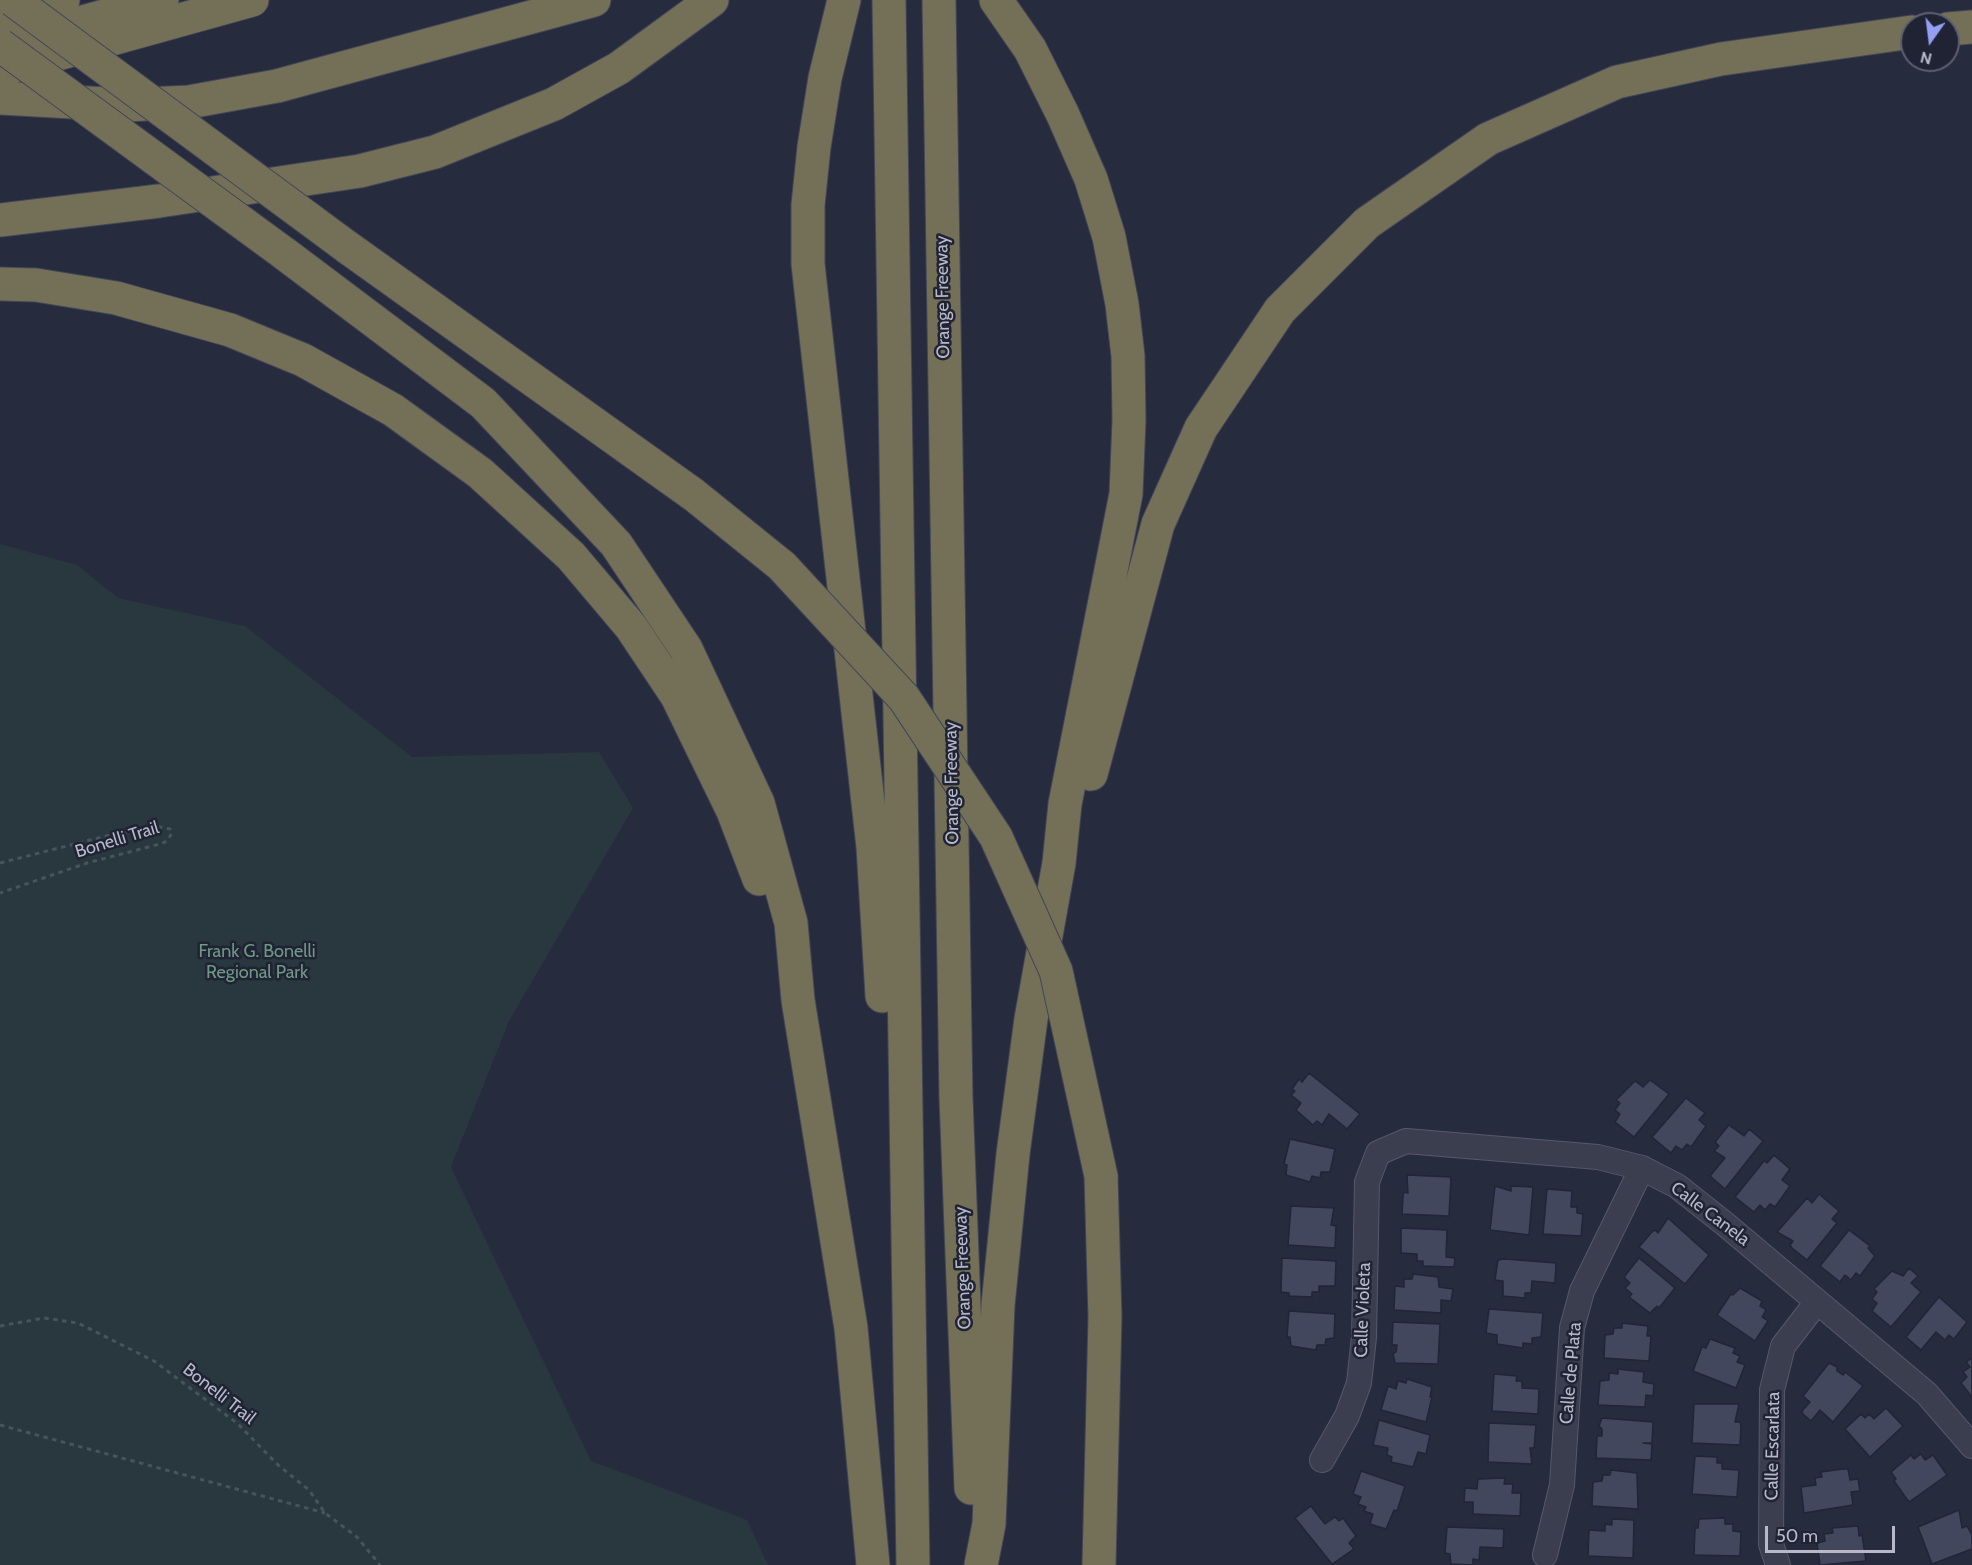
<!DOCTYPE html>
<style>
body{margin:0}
#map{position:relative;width:1972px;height:1565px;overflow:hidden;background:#272b3e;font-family:Cabin,sans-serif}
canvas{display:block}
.north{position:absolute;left:1900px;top:12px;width:60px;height:60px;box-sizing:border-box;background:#1f2333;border:2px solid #5c5f6f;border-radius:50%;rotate:194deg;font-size:16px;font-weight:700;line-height:24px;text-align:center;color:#b7b9c9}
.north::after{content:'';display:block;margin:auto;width:21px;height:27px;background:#939ff2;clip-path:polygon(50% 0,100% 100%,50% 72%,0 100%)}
.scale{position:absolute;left:1765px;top:1526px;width:130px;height:27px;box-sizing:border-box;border:3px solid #b7b9c9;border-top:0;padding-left:8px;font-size:18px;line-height:21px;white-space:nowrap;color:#b7b9c9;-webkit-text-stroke:4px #1f2333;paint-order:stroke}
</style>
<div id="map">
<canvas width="1972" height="1565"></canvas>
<div class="north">N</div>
<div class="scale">50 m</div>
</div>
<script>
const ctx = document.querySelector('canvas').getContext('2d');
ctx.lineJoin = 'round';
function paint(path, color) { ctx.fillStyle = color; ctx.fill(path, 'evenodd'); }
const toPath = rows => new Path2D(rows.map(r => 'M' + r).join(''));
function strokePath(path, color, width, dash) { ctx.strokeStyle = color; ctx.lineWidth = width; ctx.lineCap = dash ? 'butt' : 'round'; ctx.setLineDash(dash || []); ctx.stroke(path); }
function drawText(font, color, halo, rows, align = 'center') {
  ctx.font = font + ' Cabin,sans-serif'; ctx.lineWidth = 5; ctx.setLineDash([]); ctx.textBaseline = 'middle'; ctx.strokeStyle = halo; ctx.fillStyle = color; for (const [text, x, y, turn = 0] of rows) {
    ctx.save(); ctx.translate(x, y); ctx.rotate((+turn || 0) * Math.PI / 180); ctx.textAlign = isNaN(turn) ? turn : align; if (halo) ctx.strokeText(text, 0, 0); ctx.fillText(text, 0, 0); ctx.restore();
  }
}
paint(toPath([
 [0,544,77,565,118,598,245,626,412,757,599,752,633,808,509,1021,451,1167,591,1461,747,1520,768,1565,0,1565]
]), '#29373f');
const building = toPath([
 [1309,1073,1360,1114,1347,1129,1329,1114,1322,1125,1317,1121,1313,1125,1296,1110,1301,1103,1291,1095,1295,1091,1292,1089,1299,1079,1302,1082,1309,1073],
 [1650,1080,1669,1094,1634,1137,1615,1122,1620,1114,1615,1110,1620,1103,1616,1100,1635,1081,1643,1087,1650,1080],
 [1686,1098,1705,1113,1699,1120,1706,1126,1691,1147,1687,1144,1682,1150,1676,1146,1671,1153,1652,1137,1686,1098],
 [1729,1125,1744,1136,1749,1129,1763,1141,1725,1189,1710,1176,1725,1158,1714,1151,1719,1146,1715,1142,1729,1125],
 [1290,1139,1335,1149,1330,1172,1321,1172,1320,1178,1312,1176,1310,1182,1286,1175,1287,1165,1284,1164,1290,1139],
 [1774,1155,1790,1169,1782,1180,1790,1186,1775,1207,1770,1204,1765,1210,1760,1205,1754,1212,1735,1197,1764,1161,1767,1163,1774,1155],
 [1407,1175,1451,1177,1449,1216,1402,1214,1403,1196,1404,1192,1408,1193,1407,1175],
 [1495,1186,1511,1191,1511,1186,1533,1187,1529,1235,1490,1230,1495,1186],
 [1547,1189,1572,1191,1571,1207,1577,1207,1577,1213,1583,1214,1581,1236,1543,1234,1547,1189],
 [1819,1194,1839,1211,1832,1219,1837,1223,1807,1260,1792,1248,1790,1245,1793,1241,1777,1232,1807,1198,1812,1203,1819,1194],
 [1291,1206,1334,1208,1331,1225,1336,1226,1335,1248,1288,1245,1291,1206],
 [1668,1218,1709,1255,1685,1284,1639,1247,1651,1233,1655,1230,1658,1233,1668,1218],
 [1401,1228,1447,1230,1446,1257,1455,1258,1454,1267,1423,1266,1423,1261,1417,1261,1417,1254,1401,1253,1401,1228],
 [1849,1230,1870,1246,1868,1248,1875,1256,1860,1276,1856,1273,1851,1280,1845,1275,1840,1282,1820,1266,1849,1230],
 [1282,1258,1336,1261,1335,1286,1319,1286,1319,1292,1312,1292,1312,1297,1289,1296,1289,1293,1281,1292,1282,1258],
 [1639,1258,1675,1288,1659,1308,1657,1306,1650,1313,1629,1297,1632,1294,1625,1288,1630,1283,1624,1277,1639,1258],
 [1505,1259,1556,1263,1555,1283,1532,1281,1531,1293,1525,1293,1525,1298,1503,1296,1503,1281,1495,1280,1498,1260,1505,1259],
 [1909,1268,1918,1276,1911,1283,1921,1292,1891,1327,1872,1311,1877,1303,1872,1299,1877,1292,1874,1289,1892,1271,1903,1276,1909,1268],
 [1413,1274,1438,1277,1439,1287,1453,1289,1451,1301,1441,1300,1441,1313,1394,1310,1395,1286,1404,1287,1404,1279,1412,1279,1413,1274],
 [1740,1288,1762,1301,1760,1306,1766,1310,1762,1317,1768,1321,1755,1341,1717,1315,1731,1294,1733,1295,1740,1288],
 [1939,1297,1967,1322,1954,1339,1949,1335,1945,1340,1936,1332,1921,1350,1906,1337,1939,1297],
 [1489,1309,1543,1313,1541,1337,1532,1338,1532,1344,1523,1343,1523,1348,1497,1344,1497,1335,1486,1333,1489,1309],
 [1289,1311,1335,1314,1334,1338,1326,1339,1325,1345,1317,1345,1316,1350,1291,1346,1290,1337,1287,1337,1289,1311],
 [1393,1322,1440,1324,1438,1364,1395,1363,1393,1354,1396,1352,1397,1345,1392,1345,1393,1322],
 [1622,1323,1648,1326,1647,1336,1651,1336,1649,1361,1604,1358,1605,1335,1613,1334,1614,1328,1622,1328,1622,1323],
 [1710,1339,1735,1348,1733,1353,1740,1356,1737,1362,1745,1365,1736,1388,1693,1371,1702,1347,1706,1348,1710,1339],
 [1972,1358,1972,1397,1961,1383,1967,1377,1963,1372,1970,1367,1966,1362,1972,1358],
 [1829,1363,1837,1367,1837,1371,1843,1375,1845,1372,1863,1386,1833,1422,1820,1410,1811,1421,1803,1414,1802,1411,1810,1402,1803,1396,1829,1363],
 [1618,1369,1644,1372,1643,1382,1654,1384,1653,1396,1646,1395,1645,1407,1598,1405,1600,1381,1609,1380,1609,1373,1618,1374,1618,1369],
 [1494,1374,1517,1376,1516,1381,1522,1381,1522,1388,1539,1389,1538,1414,1492,1411,1494,1374],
 [1407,1379,1432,1387,1430,1397,1432,1397,1426,1422,1381,1410,1388,1386,1396,1389,1398,1381,1406,1383,1407,1379],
 [1694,1404,1739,1404,1735,1422,1740,1422,1741,1426,1740,1445,1692,1443,1694,1404],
 [1886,1408,1903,1426,1870,1457,1845,1429,1861,1414,1865,1418,1869,1414,1874,1419,1886,1408],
 [1602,1418,1653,1422,1652,1443,1643,1443,1652,1444,1651,1460,1596,1458,1597,1436,1602,1436,1602,1429,1599,1426,1602,1418],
 [1379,1420,1430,1435,1426,1454,1418,1452,1413,1467,1391,1462,1392,1457,1387,1455,1388,1448,1373,1445,1379,1420],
 [1489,1423,1536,1425,1534,1448,1530,1448,1532,1464,1488,1462,1489,1423],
 [1921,1454,1925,1460,1933,1455,1947,1475,1909,1502,1894,1481,1896,1479,1891,1472,1911,1455,1914,1459,1921,1454],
 [1695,1456,1717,1457,1717,1463,1722,1463,1722,1469,1739,1470,1737,1497,1692,1494,1695,1456],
 [1843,1469,1848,1469,1850,1480,1858,1479,1860,1491,1851,1492,1853,1505,1804,1513,1801,1487,1816,1485,1815,1478,1822,1477,1821,1472,1843,1469],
 [1611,1470,1637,1473,1638,1509,1592,1506,1593,1482,1602,1481,1603,1475,1610,1475,1611,1470],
 [1361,1471,1405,1486,1397,1511,1394,1510,1386,1529,1370,1524,1373,1514,1364,1511,1366,1507,1358,1504,1361,1497,1353,1494,1361,1471],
 [1505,1478,1504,1484,1513,1484,1512,1493,1521,1493,1520,1516,1473,1514,1473,1502,1464,1502,1465,1488,1477,1489,1478,1479,1505,1478],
 [1311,1506,1325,1524,1335,1517,1339,1521,1343,1518,1356,1536,1349,1543,1354,1549,1332,1564,1295,1518,1311,1506],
 [1959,1510,1962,1528,1967,1526,1972,1535,1972,1549,1932,1564,1918,1527,1959,1510],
 [1725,1518,1725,1524,1733,1524,1733,1531,1741,1532,1740,1556,1694,1555,1695,1528,1698,1528,1699,1519,1725,1518],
 [1612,1519,1634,1520,1633,1558,1588,1556,1589,1530,1605,1531,1605,1524,1612,1525,1612,1519],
 [1858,1526,1859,1536,1862,1535,1866,1561,1820,1565,1817,1543,1825,1541,1824,1534,1833,1533,1832,1528,1858,1526],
 [1447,1527,1504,1529,1503,1548,1480,1547,1479,1560,1473,1559,1473,1565,1451,1564,1450,1554,1445,1553,1447,1527]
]);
paint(building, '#43475e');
strokePath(building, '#212535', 1.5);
const minor = toPath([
 [1322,1460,1347,1416,1359,1383,1364,1337,1367,1182,1378,1153,1406,1141,1598,1157,1642,1168,1677,1186,1725,1224,1927,1394,1972,1446],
 [1545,1555,1562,1485,1572,1328,1582,1291,1642,1168],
 [1778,1565,1771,1544,1772,1390,1783,1346,1817,1302]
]);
const highway = toPath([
 [844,0,825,78,814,147,808,205,808,264,873,847,882,996],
 [889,0,913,1565],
 [939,0,956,1098,971,1488],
 [0,20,63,0],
 [1948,29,1972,27],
 [0,45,162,0],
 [0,70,252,0],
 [0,98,125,105,189,102,277,86,594,0],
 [0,220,159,201,360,171,435,152,554,104,619,68,712,0],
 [347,247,694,495,782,566],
 [285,254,483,403,616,544,686,649,758,803,791,923,798,1000,851,1328,873,1565],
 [0,284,36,285,116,298,230,330,303,360,393,410,480,473,571,556,631,627,677,696,733,811,759,879],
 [1091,774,1158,524,1201,428,1280,310,1367,223,1488,139,1617,82,1721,59,1912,32],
 [981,1565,989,1524,998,1305,1013,1154,1031,1019,1059,863,1065,804,1126,494,1129,420,1128,356,1122,304,1109,237,1091,179,1063,115,1030,49,996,0],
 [1099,1565,1105,1317,1101,1176]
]);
strokePath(minor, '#555969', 26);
strokePath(highway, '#424656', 35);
strokePath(toPath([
 [0,863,110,835,160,827,170,829,172,833,167,841,160,844,87,863,0,893],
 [0,1326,44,1318,78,1323,154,1361,238,1424,278,1465,309,1490,325,1513,357,1537,380,1565],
 [0,1425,325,1513]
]), '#47545c', 3, [4.5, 4.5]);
strokePath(minor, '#3b3e4e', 24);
strokePath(highway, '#747058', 33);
const highwayBridge = toPath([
 [13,0,347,247],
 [0,45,285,254],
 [782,566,904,698,996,837,1056,971,1101,1176]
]);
strokePath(highwayBridge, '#424656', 35, []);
strokePath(highwayBridge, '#747058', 33);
drawText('18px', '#b7b9c9', '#1f2333', [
 ["Orange Freeway",943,297,-91],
 ["Orange Freeway",952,783,-91],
 ["Bonelli Trail",117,840,-17],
 ["Calle Canela",1710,1214,37],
 ["Orange Freeway",963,1268,-92],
 ["Calle Violeta",1363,1310,-88],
 ["Calle de Plata",1571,1373,-85],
 ["Bonelli Trail",219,1394,38],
 ["Calle Escarlata",1773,1446,-89]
]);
drawText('18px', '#6f9883', '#1f2333', [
 ["Frank G. Bonelli",257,952],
 ["Regional Park",257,973]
]);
</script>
